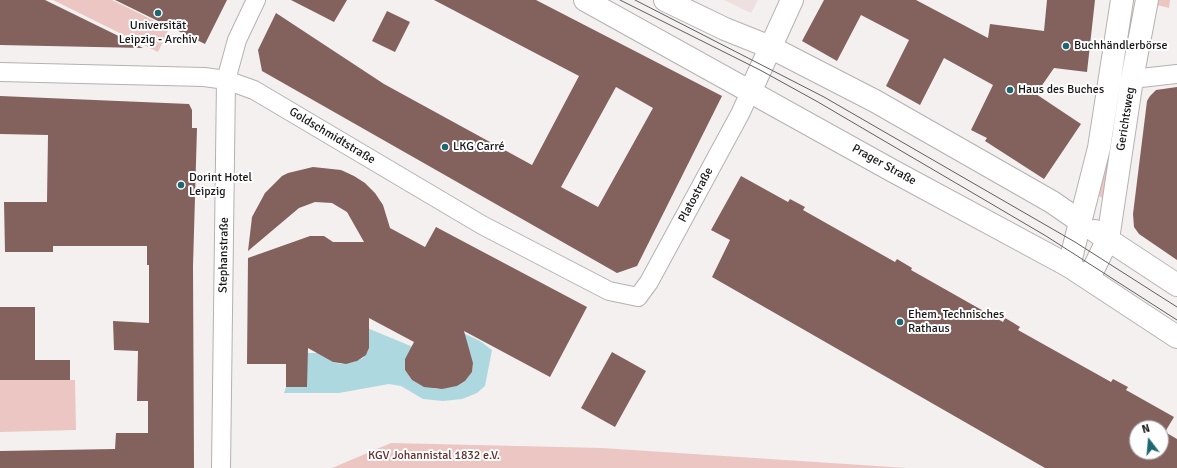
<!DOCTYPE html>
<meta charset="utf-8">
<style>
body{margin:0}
#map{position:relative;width:1177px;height:468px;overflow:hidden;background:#f4f0ef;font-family:Signika,sans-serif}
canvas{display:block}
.north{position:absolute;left:1129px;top:420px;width:40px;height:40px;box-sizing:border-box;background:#fffefe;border:1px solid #a2a1a1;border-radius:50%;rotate:344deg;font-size:11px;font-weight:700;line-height:16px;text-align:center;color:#171616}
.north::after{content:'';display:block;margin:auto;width:14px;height:18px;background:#1d6772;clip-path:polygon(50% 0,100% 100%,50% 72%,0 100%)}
</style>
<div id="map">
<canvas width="1177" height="468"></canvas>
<div class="north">N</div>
</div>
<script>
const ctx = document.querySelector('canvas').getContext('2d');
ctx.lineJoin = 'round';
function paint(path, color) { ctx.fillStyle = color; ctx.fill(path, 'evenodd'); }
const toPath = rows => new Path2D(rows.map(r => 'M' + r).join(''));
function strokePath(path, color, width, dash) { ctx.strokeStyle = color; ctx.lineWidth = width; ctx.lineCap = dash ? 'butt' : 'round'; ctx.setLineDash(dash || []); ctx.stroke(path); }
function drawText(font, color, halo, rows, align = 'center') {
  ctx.font = font + ' Signika,sans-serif'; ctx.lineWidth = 4; ctx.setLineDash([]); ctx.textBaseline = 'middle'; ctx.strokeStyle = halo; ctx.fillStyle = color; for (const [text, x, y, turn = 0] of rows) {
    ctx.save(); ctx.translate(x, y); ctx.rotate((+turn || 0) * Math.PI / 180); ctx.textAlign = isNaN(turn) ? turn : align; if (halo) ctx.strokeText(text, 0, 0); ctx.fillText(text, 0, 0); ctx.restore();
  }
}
paint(toPath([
 [724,0,758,0,751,13]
]), '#ede0df');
paint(toPath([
 [53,0,112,0,169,28,158,52],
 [1158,0,1170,0,1169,8,1157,5],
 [1112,145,1104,199,1099,196,1107,154,1110,146],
 [0,380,75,380,76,430,0,432],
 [391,443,602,448,907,468,332,468]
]), '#ebc6c2');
paint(toPath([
 [360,325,413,347,405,359,405,370,412,380,419,384,436,389,457,386,465,381,472,372,473,363,461,332,480,341,492,350,485,386,477,393,462,399,443,401,423,399,401,386,389,384,339,393,284,393,286,387,307,387,307,353,321,353,333,362,341,364,354,362,363,358,368,351,369,344]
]), '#aed8e0');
paint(toPath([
 [0,0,45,0,143,48,0,45],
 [115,0,227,0,205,44],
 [291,0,347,0,334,22],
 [434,0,536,0,722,96,637,266,617,273,262,71,258,50,276,13,384,84,532,165,579,76],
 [616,87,653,108,598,207,561,187],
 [824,0,916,0,988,38,990,24,1044,31,1047,0,1095,0,1087,72,1054,68,1036,94,1081,124,1044,179,985,141,987,138,971,130,993,85,944,58,920,105,886,86,909,40,861,15,837,61,802,41],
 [387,11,410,22,395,52,372,41],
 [1177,87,1177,260,1139,234,1134,227,1133,214,1147,101,1150,96,1156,90],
 [0,96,189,104,192,110,192,128,197,128,193,266,194,468,0,468,0,451,115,449,116,433,148,433,148,401,137,401,138,351,114,350,113,321,149,323,149,265,147,265,147,246,53,246,53,252,5,252,4,202,47,202,48,135,0,134],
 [313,167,341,170,354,176,365,183,375,193,383,205,390,228,425,247,436,227,587,307,550,377,464,331,473,363,472,372,465,381,457,386,442,389,424,387,412,380,405,370,405,359,414,342,369,318,369,348,366,355,357,361,346,364,333,362,308,348,307,387,286,387,286,364,247,364,248,258,310,236,324,236,333,242,364,242,347,212,332,203,315,202,299,208,248,251,252,217,265,193,282,176,288,173],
 [741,176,788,202,790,199,805,207,803,210,895,262,897,259,912,268,911,270,1003,322,1005,318,1012,322,1020,327,1018,330,1111,382,1113,379,1128,387,1126,390,1174,417,1165,432,1177,439,1177,468,1045,468,712,277,730,240,711,230],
 [1137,428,1161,428,1161,452,1137,452],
 [0,307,35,307,35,360,70,360,70,380,0,380],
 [612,352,646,371,615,427,581,408]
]), '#83615d');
const street = toPath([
 [0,72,204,77,226,80,254,90,482,225,609,291,638,297,649,282,740,114,751,90],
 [1132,79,1177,74],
 [221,468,226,80,237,40,256,0]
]);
const secondary = toPath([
 [585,0,893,171,1069,266],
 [665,0,725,29,770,47,875,101,1052,202,1081,222],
 [751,90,792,0]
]);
const primary = toPath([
 [1122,0,1099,148,1069,266,1177,337],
 [1095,231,1177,285],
 [1089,278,1108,239,1132,79,1147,0]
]);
strokePath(street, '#b5b1b1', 20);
strokePath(secondary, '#b5b1b1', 24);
strokePath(primary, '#b5b1b1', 24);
strokePath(street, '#fff', 18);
strokePath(secondary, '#fff', 22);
strokePath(primary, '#fff', 22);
strokePath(toPath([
 [620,0,760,70,818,102,1046,236,1177,320],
 [635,0,824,97,1075,242,1177,307]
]), '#605e5e', 1);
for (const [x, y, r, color] of [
 [158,13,4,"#1d6772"],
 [1066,46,4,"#1d6772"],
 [1010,90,4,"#1d6772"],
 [445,147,4,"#1d6772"],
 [181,185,4,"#1d6772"],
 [900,322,4,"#1d6772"]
]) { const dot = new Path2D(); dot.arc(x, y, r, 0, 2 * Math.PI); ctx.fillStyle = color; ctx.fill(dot); strokePath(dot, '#fffefe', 1.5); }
drawText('12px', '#171616', '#fffefe', [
 ["Universität",158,26,"center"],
 ["Leipzig - Archiv",158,40,"center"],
 ["Buchhändlerbörse",1074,46],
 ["Haus des Buches",1018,90],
 ["LKG Carré",453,147],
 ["Dorint Hotel",189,178],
 ["Leipzig",189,192],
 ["Ehem. Technisches",908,315],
 ["Rathaus",908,329]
], 'left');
drawText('12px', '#171616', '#fffefe', [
 ["Gerichtsweg",1126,119,-81],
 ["Goldschmidtstraße",332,136,31],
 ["Prager Straße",884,165,29],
 ["Platostraße",696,195,-62],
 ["Stephanstraße",224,255,-89]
]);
drawText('12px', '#64302d', '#fffefe', [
 ["KGV Johannistal 1832 e.V.",434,456]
]);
</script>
